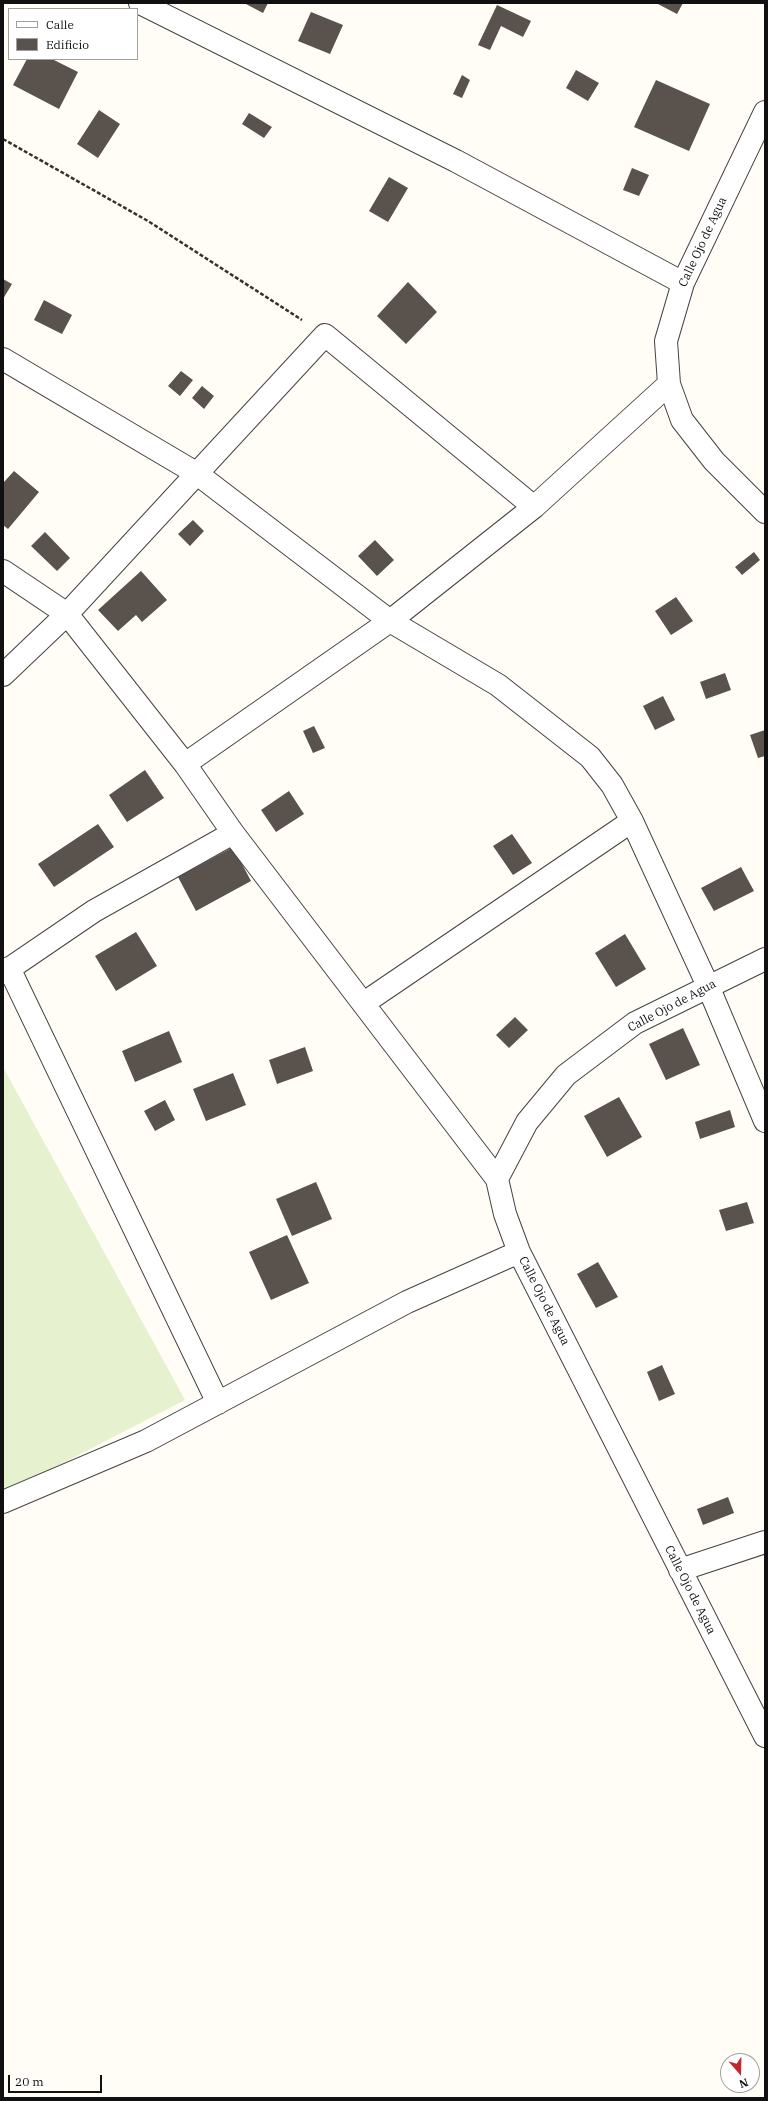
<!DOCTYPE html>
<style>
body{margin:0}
#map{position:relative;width:768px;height:2101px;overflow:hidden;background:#fffdf5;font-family:"IBM Plex Serif",serif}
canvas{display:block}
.frame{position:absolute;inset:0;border:4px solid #111;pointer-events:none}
.legend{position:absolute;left:8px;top:8px;width:130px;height:52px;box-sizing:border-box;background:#fff;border:1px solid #a0a0a0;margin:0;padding:5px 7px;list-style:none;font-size:12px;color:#111}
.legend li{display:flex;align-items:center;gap:8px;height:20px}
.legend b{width:20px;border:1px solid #a0a0a0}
.north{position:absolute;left:720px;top:2053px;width:40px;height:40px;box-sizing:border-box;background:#fff;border:1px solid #a0a0a0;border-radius:50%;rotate:160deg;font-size:11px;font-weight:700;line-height:16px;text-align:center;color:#111}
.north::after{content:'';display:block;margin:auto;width:14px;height:18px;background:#c4262e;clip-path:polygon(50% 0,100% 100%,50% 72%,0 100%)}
.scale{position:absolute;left:8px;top:2075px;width:94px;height:18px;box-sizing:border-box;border:2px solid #111;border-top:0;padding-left:5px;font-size:12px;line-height:14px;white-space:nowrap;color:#111;-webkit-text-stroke:3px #fff;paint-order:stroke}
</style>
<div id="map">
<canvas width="768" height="2101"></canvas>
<div class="frame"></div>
<ul class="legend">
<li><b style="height:5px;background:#fff"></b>Calle</li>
<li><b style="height:11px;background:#5a524d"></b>Edificio</li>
</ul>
<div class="north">N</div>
<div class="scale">20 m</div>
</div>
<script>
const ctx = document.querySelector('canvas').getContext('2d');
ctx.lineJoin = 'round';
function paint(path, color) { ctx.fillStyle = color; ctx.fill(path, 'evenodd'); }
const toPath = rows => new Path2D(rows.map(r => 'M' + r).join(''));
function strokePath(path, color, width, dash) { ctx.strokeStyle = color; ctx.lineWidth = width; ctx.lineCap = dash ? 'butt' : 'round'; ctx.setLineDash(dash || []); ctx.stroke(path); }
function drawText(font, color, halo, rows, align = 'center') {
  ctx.font = font + ' "IBM Plex Serif",serif'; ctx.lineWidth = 4; ctx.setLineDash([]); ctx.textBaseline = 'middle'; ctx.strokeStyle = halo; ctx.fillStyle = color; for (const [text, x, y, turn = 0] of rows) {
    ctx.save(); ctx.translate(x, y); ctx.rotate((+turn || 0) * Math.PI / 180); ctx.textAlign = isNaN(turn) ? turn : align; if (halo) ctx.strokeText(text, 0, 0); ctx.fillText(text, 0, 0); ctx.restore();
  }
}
paint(toPath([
 [3,1067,185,1400,3,1494]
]), '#e6f2cf');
paint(toPath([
 [244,3,268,3,263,13],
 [656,3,683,3,677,14],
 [497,5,531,21,523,37,501,26,490,50,478,45],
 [311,12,343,25,330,54,298,41],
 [27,59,52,59,78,72,59,109,13,85],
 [576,70,599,83,588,101,566,88],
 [462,75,470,80,462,98,453,94],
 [656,80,710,104,689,151,634,127],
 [99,110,120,124,98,158,77,144],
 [249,113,272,127,264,138,242,124],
 [632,168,649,175,639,196,623,190],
 [389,177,408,188,388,222,369,211],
 [3,279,12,284,3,299],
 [408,282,437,312,406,344,377,316],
 [44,300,72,315,62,334,34,320],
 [181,371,193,380,180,396,168,386],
 [202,386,214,396,204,409,192,398],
 [14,471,39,492,8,529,3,525,3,483],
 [193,520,204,531,190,546,178,534],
 [45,532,70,558,57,571,31,546],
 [375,540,394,560,377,576,358,556],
 [754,552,760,560,742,575,735,567],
 [141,571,167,600,142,622,136,615,118,631,98,610],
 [676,597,693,621,671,635,655,611],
 [725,673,731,690,706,699,700,682],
 [663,696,675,720,655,730,643,706],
 [314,726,325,748,313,753,303,731],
 [765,730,765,756,758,758,750,735],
 [145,770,164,798,127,822,109,795],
 [289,791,304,814,276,832,261,810],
 [98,824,114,847,54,887,38,864],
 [512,834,532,863,513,875,493,846],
 [233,847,251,881,196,911,178,877],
 [741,867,754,891,714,911,701,888],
 [136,932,157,966,116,991,95,956],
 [625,934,646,969,616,987,595,953],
 [515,1017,528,1030,509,1048,496,1035],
 [683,1028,700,1065,666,1080,649,1044],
 [169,1031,182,1062,135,1082,122,1051],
 [305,1047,313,1071,277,1084,269,1060],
 [233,1073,246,1105,206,1121,193,1089],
 [619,1097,642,1137,607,1157,584,1116],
 [165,1100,175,1120,155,1131,144,1111],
 [730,1110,735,1127,700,1139,695,1122],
 [316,1182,332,1219,292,1236,276,1199],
 [747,1202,754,1223,726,1231,719,1210],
 [287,1235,309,1283,271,1300,249,1252],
 [598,1262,618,1297,596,1308,577,1274],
 [662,1365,675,1394,659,1401,647,1372],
 [728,1497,734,1513,703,1525,697,1509]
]), '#5a524d');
const street = toPath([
 [140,3,456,161,683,283],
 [765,112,683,283,666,341,669,384,682,420,714,461,765,512],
 [3,359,196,473,390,621,498,685,590,757,612,785,632,821,708,986,765,1121],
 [3,571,67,614,185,764,233,833,497,1179],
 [3,675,67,614,325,335,534,507],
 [185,764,390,621,534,507,669,384],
 [765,959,635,1023,566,1075,527,1122,497,1179,505,1214,519,1252,765,1736],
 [9,968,218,1403],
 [3,973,94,911,233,833],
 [364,1003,632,821],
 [3,1502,146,1441,407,1302,519,1252],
 [680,1570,765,1542]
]);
strokePath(street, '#444', 24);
strokePath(toPath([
 [3,139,148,221,302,320]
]), '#333', 2.5, [4, 2]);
strokePath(street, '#fff', 22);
drawText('12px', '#111', '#fff', [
 ["Calle Ojo de Agua",703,242,-65],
 ["Calle Ojo de Agua",672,1006,-28],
 ["Calle Ojo de Agua",544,1301,63],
 ["Calle Ojo de Agua",690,1590,63]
]);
</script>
